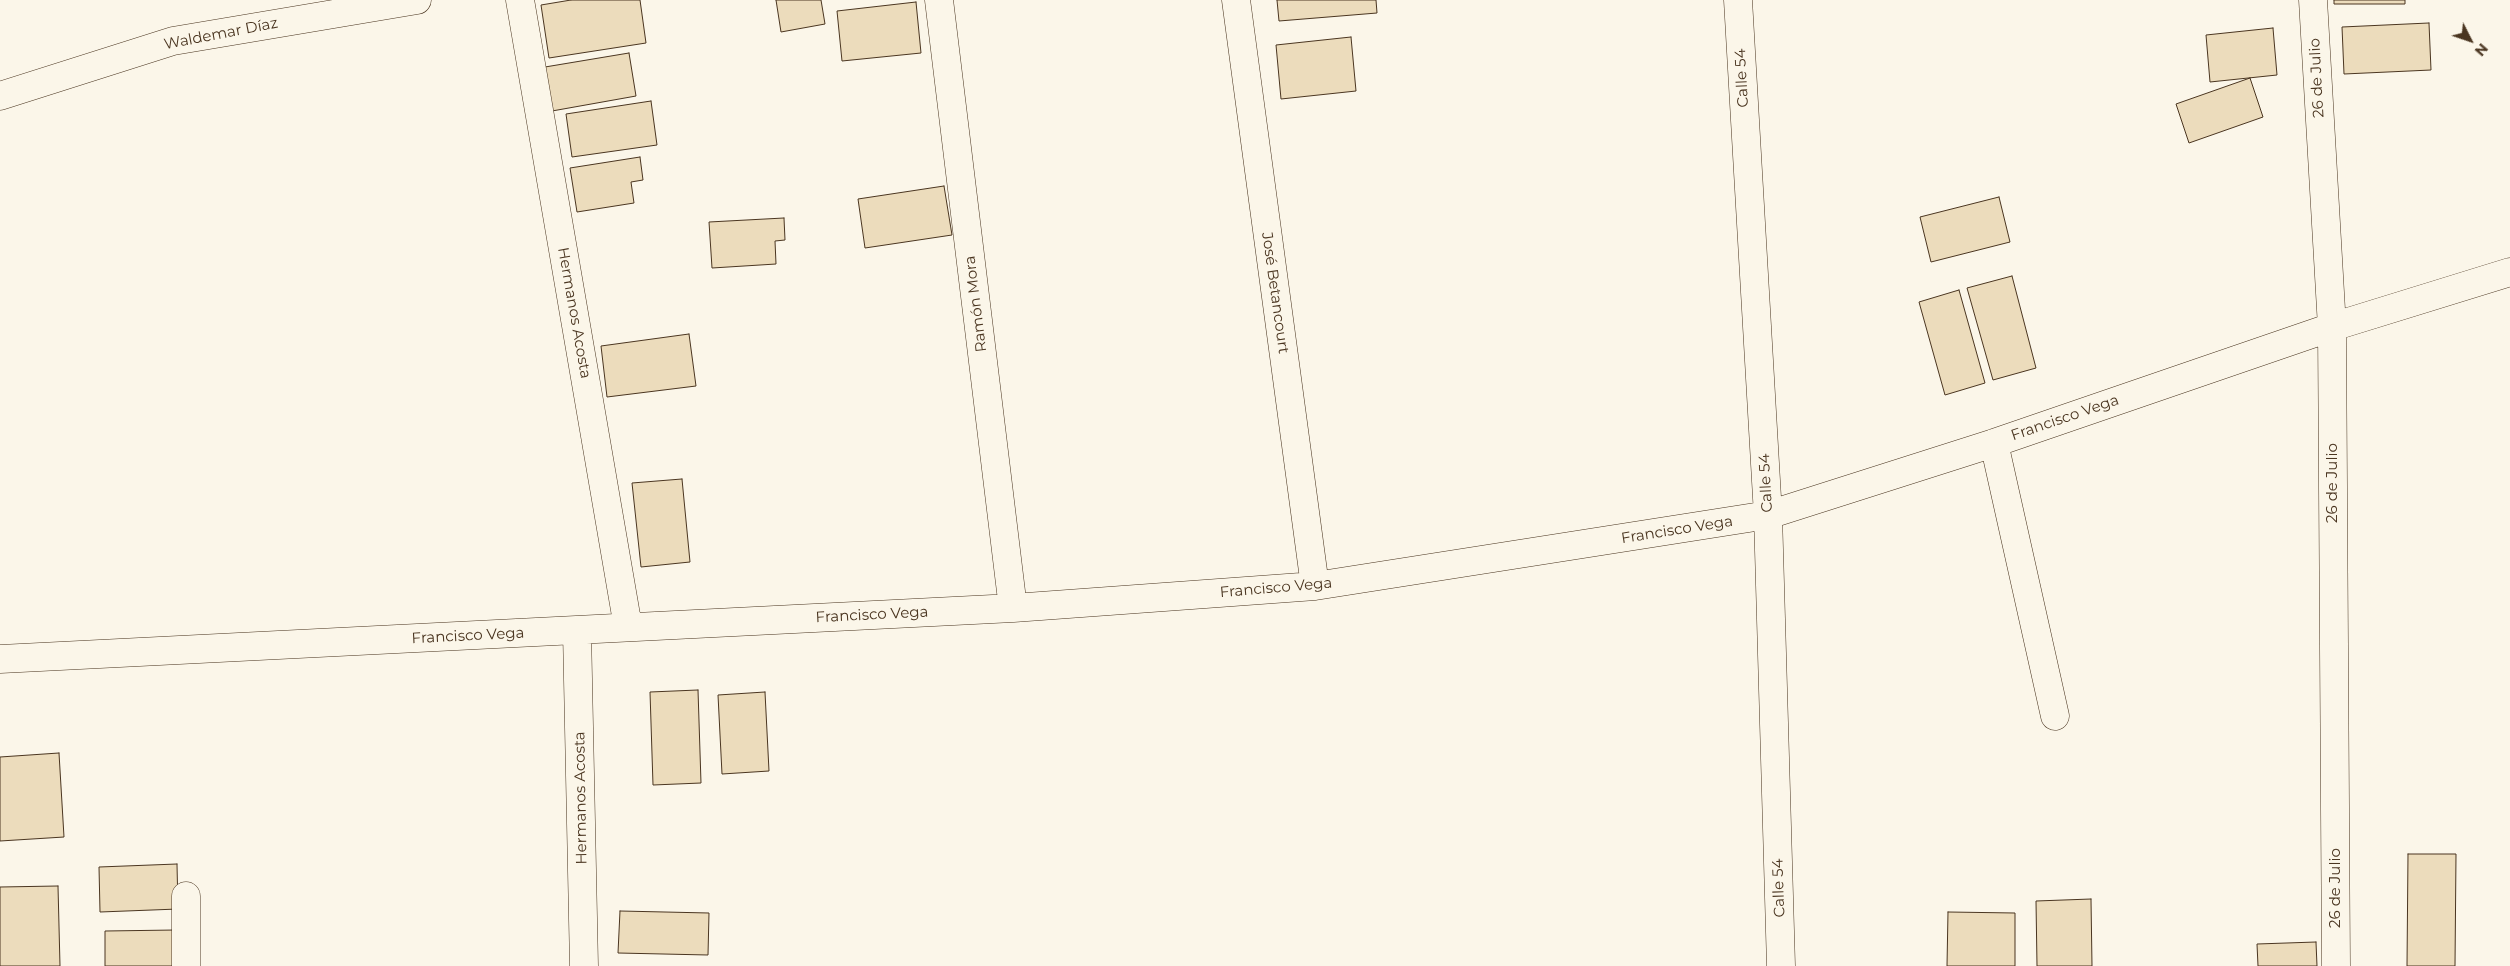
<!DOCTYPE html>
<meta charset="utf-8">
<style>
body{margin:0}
#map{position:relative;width:2510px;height:966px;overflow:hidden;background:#fbf6e9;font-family:Montserrat,sans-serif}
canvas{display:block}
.north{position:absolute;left:2445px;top:15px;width:50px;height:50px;-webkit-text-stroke:4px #fbf6e9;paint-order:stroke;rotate:131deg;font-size:14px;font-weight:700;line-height:20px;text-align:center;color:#4a3520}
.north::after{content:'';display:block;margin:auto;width:18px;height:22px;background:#4a3520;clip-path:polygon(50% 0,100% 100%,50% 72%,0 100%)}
</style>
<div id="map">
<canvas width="2510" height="966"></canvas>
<div class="north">N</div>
</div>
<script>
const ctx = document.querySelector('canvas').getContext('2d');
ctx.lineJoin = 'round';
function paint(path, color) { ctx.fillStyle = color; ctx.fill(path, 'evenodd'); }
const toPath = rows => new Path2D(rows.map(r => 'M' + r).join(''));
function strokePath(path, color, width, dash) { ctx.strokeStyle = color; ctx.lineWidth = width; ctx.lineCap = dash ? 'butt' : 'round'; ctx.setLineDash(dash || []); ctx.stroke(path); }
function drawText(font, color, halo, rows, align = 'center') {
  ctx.font = font + ' Montserrat,sans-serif'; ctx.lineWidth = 4; ctx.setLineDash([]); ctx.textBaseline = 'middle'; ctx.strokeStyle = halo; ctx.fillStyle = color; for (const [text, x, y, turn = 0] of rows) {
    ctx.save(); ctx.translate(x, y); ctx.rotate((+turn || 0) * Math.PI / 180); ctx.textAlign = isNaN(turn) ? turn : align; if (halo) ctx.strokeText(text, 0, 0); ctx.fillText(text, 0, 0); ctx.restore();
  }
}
const building = toPath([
 [571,0,640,0,646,43,549,58,541,5,571,0],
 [776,0,821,0,825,24,781,32,776,0],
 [1277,0,1376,0,1377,13,1279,21,1277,0],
 [2334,0,2405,0,2405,4,2334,4,2334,0],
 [916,2,921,53,842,61,837,11,916,2],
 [2429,23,2431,70,2344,74,2342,27,2429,23],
 [2273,28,2277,75,2210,82,2206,35,2273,28],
 [1351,37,1356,91,1281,99,1276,45,1351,37],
 [629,53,636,96,552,111,545,67,629,53],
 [2250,78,2263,117,2189,143,2176,104,2250,78],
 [651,101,657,145,572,157,566,114,651,101],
 [640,157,643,180,631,182,634,203,577,212,570,168,640,157],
 [944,186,952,235,865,248,858,199,944,186],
 [1999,197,2010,242,1931,262,1920,217,1999,197],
 [784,218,785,240,775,241,776,264,712,268,709,222,784,218],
 [2012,276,2036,368,1993,380,1967,288,2012,276],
 [1959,290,1985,383,1945,395,1919,302,1959,290],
 [689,334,696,386,607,397,601,346,689,334],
 [682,479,690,562,641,567,632,483,682,479],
 [698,690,701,783,653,785,650,692,698,690],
 [765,692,769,771,722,774,718,695,765,692],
 [59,753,64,837,0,841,0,757,59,753],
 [2408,854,2456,854,2455,966,2407,966,2408,854],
 [177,864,178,909,100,912,99,867,177,864],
 [58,886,60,966,0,966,0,887,58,886],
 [2091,899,2092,966,2037,966,2036,901,2091,899],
 [620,911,709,913,708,955,618,953,620,911],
 [1948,912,2015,913,2015,966,1947,966,1948,912],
 [176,930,176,966,105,966,105,931,176,930],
 [2316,942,2317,966,2258,966,2257,944,2316,942]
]);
paint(building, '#ecdcbc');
strokePath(building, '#4a3520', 1);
const minor = toPath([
 [520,0,628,627],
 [939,0,1013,608],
 [1236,0,1315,586],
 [1738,0,1768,515,1781,966],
 [2313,0,2332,327,2336,966],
 [0,96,173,41,417,0],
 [1994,443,2055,716],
 [577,631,584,966],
 [0,659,1013,608,1315,586,1768,515,1994,443,2332,327,2510,272],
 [186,896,186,966]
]);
strokePath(minor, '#4a3520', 29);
strokePath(minor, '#fbf6e9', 28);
drawText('15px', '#4a3520', '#fbf6e9', [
 ["Waldemar Díaz",221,34,-11],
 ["Calle 54",1742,78,-93],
 ["26 de Julio",2317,78,-93],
 ["José Betancourt",1275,293,82],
 ["Ramón Mora",976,304,-97],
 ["Hermanos Acosta",574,313,80],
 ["Francisco Vega",2065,418,-19],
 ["Calle 54",1766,483,-93],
 ["26 de Julio",2333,483,-90],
 ["Francisco Vega",1677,530,-9],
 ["Francisco Vega",1276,588,-5],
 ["Francisco Vega",872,615,-3],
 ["Francisco Vega",468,636,-3],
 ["Hermanos Acosta",581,798,-91],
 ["Calle 54",1779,888,-92],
 ["26 de Julio",2336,888,-90]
]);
</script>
